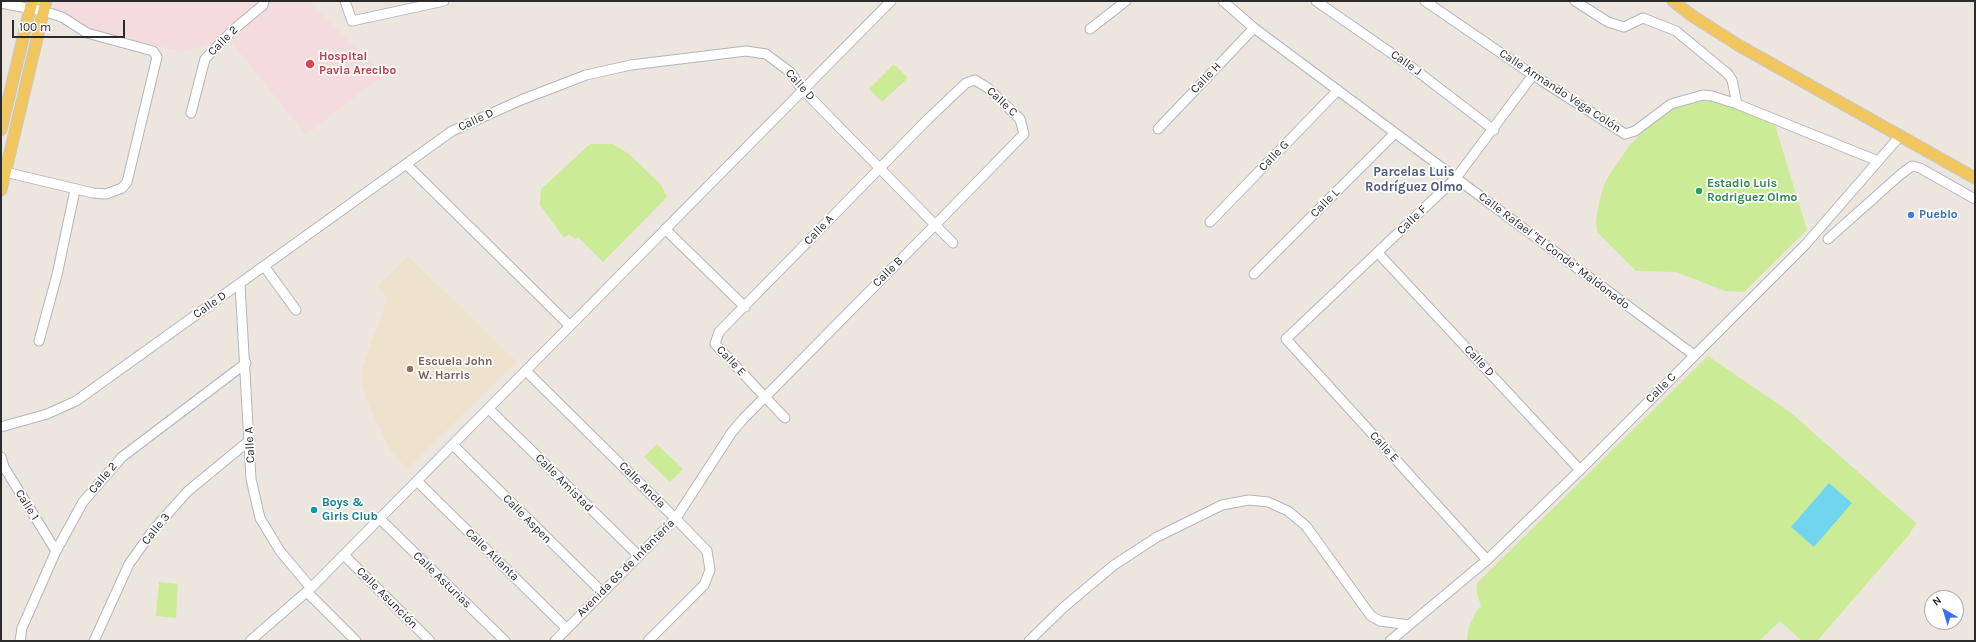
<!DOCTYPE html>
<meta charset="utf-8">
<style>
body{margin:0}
#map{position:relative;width:1976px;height:642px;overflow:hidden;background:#ede6de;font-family:Karla,sans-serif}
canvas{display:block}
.frame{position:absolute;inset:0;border:2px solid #2b2b2b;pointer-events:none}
.north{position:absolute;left:1924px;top:590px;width:40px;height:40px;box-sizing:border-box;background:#fff;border:1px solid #aaa;border-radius:50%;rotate:322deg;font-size:11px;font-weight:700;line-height:16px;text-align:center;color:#2b2b2b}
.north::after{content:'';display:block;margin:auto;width:14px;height:18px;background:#3e6cfa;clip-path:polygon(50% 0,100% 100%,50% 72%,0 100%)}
.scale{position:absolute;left:12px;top:20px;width:113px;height:18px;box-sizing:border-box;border:2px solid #2b2b2b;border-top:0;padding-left:5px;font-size:12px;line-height:14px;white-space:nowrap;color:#2b2b2b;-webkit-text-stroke:3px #fff;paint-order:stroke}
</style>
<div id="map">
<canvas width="1976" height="642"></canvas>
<div class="frame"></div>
<div class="north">N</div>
<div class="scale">100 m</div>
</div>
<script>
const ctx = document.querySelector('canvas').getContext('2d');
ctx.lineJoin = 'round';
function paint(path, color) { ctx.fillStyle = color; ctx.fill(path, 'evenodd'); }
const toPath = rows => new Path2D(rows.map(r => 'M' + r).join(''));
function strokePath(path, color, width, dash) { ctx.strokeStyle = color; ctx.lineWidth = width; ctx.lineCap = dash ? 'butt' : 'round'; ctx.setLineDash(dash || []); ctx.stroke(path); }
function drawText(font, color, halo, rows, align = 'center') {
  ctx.font = font + ' Karla,sans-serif'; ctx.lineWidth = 3.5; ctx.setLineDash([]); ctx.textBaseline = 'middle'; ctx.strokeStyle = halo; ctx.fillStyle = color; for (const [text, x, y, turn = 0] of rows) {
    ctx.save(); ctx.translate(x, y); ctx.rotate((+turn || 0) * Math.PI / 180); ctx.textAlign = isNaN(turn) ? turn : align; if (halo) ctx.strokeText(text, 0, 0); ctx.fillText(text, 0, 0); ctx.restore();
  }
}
paint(toPath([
 [408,256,517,362,407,469,390,450,369,406,362,384,362,368,388,297,376,287]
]), '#efe2cd');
paint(toPath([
 [56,1,309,1,383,75,306,135,233,44,208,44,182,52,87,28,53,11]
]), '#f4dbde');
paint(toPath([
 [894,64,908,78,882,102,869,89],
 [1711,99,1775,125,1807,230,1744,292,1725,291,1676,272,1636,271,1597,232,1596,221,1599,202,1606,180,1629,146,1647,127,1668,110],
 [590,144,613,144,629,154,661,185,667,197,603,262,578,237,575,239,569,234,564,238,540,205,541,189],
 [1708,356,1790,412,1916,523,1909,535,1817,641,1802,641,1780,621,1759,641,1467,641,1468,631,1471,622,1476,612,1481,606,1477,594,1477,583],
 [657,444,683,469,670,482,644,457],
 [159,582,178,584,176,618,156,616]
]), '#cceb96');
paint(toPath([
 [1829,483,1852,503,1814,547,1791,527]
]), '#71d5ef');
const minor = toPath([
 [345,1,352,21,444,1],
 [1223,1,1254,28,1694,355],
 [1316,1,1417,71,1494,130],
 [1425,1,1533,75,1625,134,1635,131,1671,104,1703,95,1712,96,1737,104,1878,161],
 [1575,1,1608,22,1624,27,1643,18,1676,31,1728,74,1732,80,1737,104],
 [1,3,43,11,62,17,87,33,153,51,157,57,127,182,122,188,106,194,93,193,5,172],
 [1090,29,1126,1],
 [191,113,205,59,232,31,263,5,264,1],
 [1158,129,1254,28],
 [406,164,570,326],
 [1210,222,1338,90],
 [665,229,745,307],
 [1828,239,1901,174,1912,166,1920,168,1975,199],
 [1378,253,1580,470],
 [264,266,296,310],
 [1254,274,1395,133],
 [240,284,251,479,260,518,280,551,311,588],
 [39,341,57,275,75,190],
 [526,371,679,522,707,551,710,570,704,585,648,641],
 [489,409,639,556],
 [1,427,47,414,76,401,452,131,521,100,586,75,631,65,746,51,766,54,790,72,802,89,953,243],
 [453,445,602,592],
 [1,457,4,467,56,551],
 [417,481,567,629],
 [380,519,505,641],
 [344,555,430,641],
 [1487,560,1286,339,1456,178,1533,75],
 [307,592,356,641],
 [20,641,22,628,56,551,83,502,122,457,246,363],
 [94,641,129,564,154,529,188,491,250,440],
 [250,641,311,588,891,1],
 [555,641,676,518,732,432,744,418,765,397,935,225,1024,134,1020,119,988,88,975,80,966,83,928,119,719,332,715,344,765,397,785,418],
 [1029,641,1064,607,1114,565,1157,537,1222,505,1249,500,1268,502,1288,511,1306,526,1371,616,1380,621,1409,625],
 [1390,641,1487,560,1580,470,1806,244,1900,136]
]);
const major = toPath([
 [1673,1,1691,15,1738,45,1975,178],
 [1,130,32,1],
 [1,190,46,1]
]);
strokePath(minor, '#b1b5bf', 11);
strokePath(major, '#c8c8c8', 13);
strokePath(minor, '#fff', 9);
strokePath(major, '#f1c65f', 11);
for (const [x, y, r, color] of [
 [310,64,5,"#e0444e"],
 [1699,191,4,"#2e9e5b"],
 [1911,215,4,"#3f7fe0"],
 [410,369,4,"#8d6e63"],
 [314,510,4,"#0f9aa8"]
]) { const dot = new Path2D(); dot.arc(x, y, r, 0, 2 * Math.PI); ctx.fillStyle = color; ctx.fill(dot); strokePath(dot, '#fff', 1.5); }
drawText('12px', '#2b2b2b', '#fff', [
 ["Calle 2",223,41,-45],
 ["Calle J",1406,63,35],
 ["Calle H",1206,78,-46],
 ["Calle D",800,85,48],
 ["Calle Armando Vega Colón",1560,91,33],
 ["Calle C",1002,102,43],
 ["Calle D",476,120,-25],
 ["Calle G",1274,156,-46],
 ["Calle L",1325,203,-45],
 ["Calle F",1412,220,-44],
 ["Calle A",819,230,-46],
 ["Calle Rafael \"El Conde\" Maldonado",1554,251,37],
 ["Calle B",888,272,-45],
 ["Calle D",210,305,-35],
 ["Calle E",731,361,47],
 ["Calle D",1479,361,47],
 ["Calle C",1661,388,-45],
 ["Calle A",250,445,-93],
 ["Calle E",1384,447,48],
 ["Calle 2",103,478,-50],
 ["Calle Amistad",564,483,45],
 ["Calle Ancla",642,485,45],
 ["Calle 1",27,505,58],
 ["Calle Aspen",527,519,45],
 ["Calle 3",156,529,-51],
 ["Calle Atlanta",492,555,44],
 ["Avenida 65 de Infantería",626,568,-45],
 ["Calle Asturias",442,580,44],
 ["Calle Asunción",387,598,45]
]);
drawText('bold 12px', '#be3a42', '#fff', [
 ["Hospital",319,57],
 ["Pavia Arecibo",319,71]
], 'left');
drawText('bold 12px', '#27864d', '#fff', [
 ["Estadio Luis",1707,184],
 ["Rodriguez Olmo",1707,198]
], 'left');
drawText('bold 12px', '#366cbe', '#fff', [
 ["Pueblo",1919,215]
], 'left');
drawText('bold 12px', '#785e54', '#fff', [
 ["Escuela John",418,362],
 ["W. Harris",418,376]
], 'left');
drawText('bold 12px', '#0d838f', '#fff', [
 ["Boys &",322,503],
 ["Girls Club",322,517]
], 'left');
drawText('bold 13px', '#4b577c', '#fff', [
 ["Parcelas Luis",1414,172],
 ["Rodríguez Olmo",1414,187]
]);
</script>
